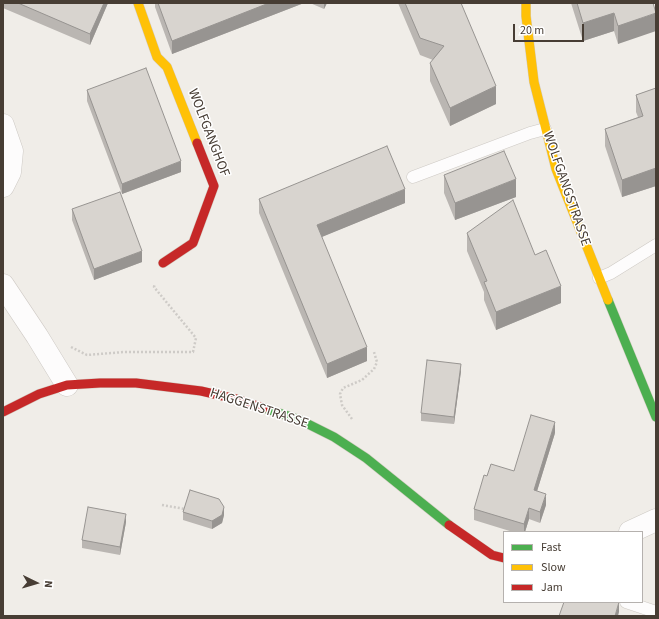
<!DOCTYPE html>
<style>
body{margin:0}
#map{position:relative;width:659px;height:619px;overflow:hidden;background:#f0ede8;font-family:"Source Sans 3",sans-serif}
canvas{display:block}
.frame{position:absolute;inset:0;border:4px solid #473d34;pointer-events:none}
.legend{position:absolute;left:503px;top:531px;width:140px;height:72px;box-sizing:border-box;background:#fff;border:1px solid #b5b1ae;margin:0;padding:5px 7px;list-style:none;font-size:12px;color:#473d34}
.legend li{display:flex;align-items:center;gap:8px;height:20px}
.legend b{width:20px;border:1px solid #b5b1ae}
.north{position:absolute;left:16px;top:563px;width:40px;height:40px;-webkit-text-stroke:3px #fff;paint-order:stroke;rotate:95deg;font-size:11px;font-weight:700;line-height:16px;text-align:center;color:#473d34}
.north::after{content:'';display:block;margin:auto;width:14px;height:18px;background:#473d34;clip-path:polygon(50% 0,100% 100%,50% 72%,0 100%)}
.scale{position:absolute;left:513px;top:24px;width:71px;height:18px;box-sizing:border-box;border:2px solid #473d34;border-top:0;padding-left:5px;font-size:12px;line-height:14px;white-space:nowrap;color:#473d34;-webkit-text-stroke:3px #fff;paint-order:stroke}
</style>
<div id="map">
<canvas width="659" height="619"></canvas>
<div class="frame"></div>
<ul class="legend">
<li><b style="height:5px;background:#4caf50"></b>Fast</li>
<li><b style="height:5px;background:#ffc107"></b>Slow</li>
<li><b style="height:5px;background:#c62828"></b>Jam</li>
</ul>
<div class="north">N</div>
<div class="scale">20 m</div>
</div>
<script>
const ctx = document.querySelector('canvas').getContext('2d');
ctx.lineJoin = 'round';
const toPath = rows => new Path2D(rows.map(r => 'M' + r).join(''));
function strokePath(path, color, width, dash) { ctx.strokeStyle = color; ctx.lineWidth = width; ctx.lineCap = dash ? 'butt' : 'round'; ctx.setLineDash(dash || []); ctx.stroke(path); }
function paint(path, color) { ctx.fillStyle = color; ctx.fill(path, 'evenodd'); }
function drawText(font, color, halo, rows, align = 'center') {
  ctx.font = font + ' "Source Sans 3",sans-serif'; ctx.lineWidth = 3; ctx.setLineDash([]); ctx.textBaseline = 'middle'; ctx.strokeStyle = halo; ctx.fillStyle = color; for (const [text, x, y, turn = 0] of rows) {
    ctx.save(); ctx.translate(x, y); ctx.rotate((+turn || 0) * Math.PI / 180); ctx.textAlign = isNaN(turn) ? turn : align; if (halo) ctx.strokeText(text, 0, 0); ctx.fillText(text, 0, 0); ctx.restore();
  }
}
const lane = toPath([
 [413,177,530,133,545,129],
 [599,278,611,273,656,245],
 [626,602,656,612]
]);
const street = toPath([
 [3,125,12,151,10,172,3,186],
 [3,285,37,336,67,385],
 [630,532,656,520]
]);
const fast = toPath([
 [608,300,656,417],
 [264,408,300,420,334,437,366,458,449,525]
]);
const slow = toPath([
 [138,3,157,57,167,67,197,143],
 [526,3,526,16,534,82,556,169,608,300]
]);
const jam = toPath([
 [163,263,193,243,214,186,197,143],
 [3,412,39,394,67,385,100,383,136,383,201,391,236,399,264,408],
 [449,525,492,555,504,558]
]);
strokePath(lane, '#cdc9c4', 13);
strokePath(street, '#cdc9c4', 23);
strokePath(fast, '#d2cbc0', 10);
strokePath(slow, '#d2cbc0', 10);
strokePath(jam, '#d2cbc0', 10);
strokePath(toPath([
 [71,347,87,355,124,352,193,352,196,338,154,287,155,284],
 [352,419,342,405,340,394,343,388,362,380,374,369,377,362,374,352],
 [162,505,185,509]
]), '#cecbc7', 2.5, [2, 2]);
strokePath(lane, '#fdfcfc', 12);
strokePath(street, '#fdfcfc', 22);
strokePath(fast, '#4caf50', 9);
strokePath(slow, '#ffc107', 9);
strokePath(jam, '#c62828', 9);
paint(toPath([
 [3,3,108,3,90,45,3,8],
 [155,3,304,3,172,54,155,7],
 [310,3,327,3,324,9],
 [398,3,461,3,496,104,450,126,430,81,430,63,433,60,420,55],
 [571,3,653,3,618,44,614,31,583,41],
 [656,88,656,187,656,186,622,197,605,146,605,129,638,117,636,112,636,95],
 [87,90,181,172,122,194,87,101],
 [444,175,516,197,455,220,444,193],
 [259,199,405,203,321,237,367,361,327,378,259,213],
 [72,209,142,262,94,280,72,220],
 [467,233,535,255,561,303,496,330,484,300,484,292,467,251],
 [461,371,454,424,421,421,421,413],
 [555,433,537,491,546,505,540,523,529,519,525,532,513,532,474,520,474,509,487,476,514,471],
 [183,512,224,515,222,523,212,529,183,520],
 [126,522,120,555,82,548,82,540]
]), '#bab6b2');
paint(toPath([
 [104,3,108,3,90,45,90,34],
 [269,3,304,3,172,54,172,41],
 [324,3,327,3,324,9],
 [614,13,614,31,583,41,583,23],
 [656,13,656,31,618,44,618,26],
 [496,86,496,104,450,126,450,108],
 [181,161,181,172,122,194,122,184],
 [656,168,656,186,622,197,622,180],
 [516,179,516,197,455,220,455,203],
 [405,189,405,203,317,239,317,225],
 [142,251,142,262,94,280,94,269],
 [561,286,561,303,496,330,496,312],
 [367,347,367,361,327,378,327,364],
 [461,364,461,371,454,424,454,417],
 [555,422,555,433,534,501,534,490],
 [546,494,546,505,540,523,540,512],
 [224,507,224,515,222,523,212,529,212,521],
 [529,508,529,519,525,532,524,532,524,524],
 [126,514,126,522,120,555,120,547],
 [619,602,619,612,618,616,615,616]
]), '#979491');
const building = toPath([
 [18,3,104,3,90,34,18,3],
 [158,3,269,3,172,41,158,3],
 [405,3,461,3,496,86,450,108,430,63,444,46,420,38,405,3],
 [577,3,653,3,656,13,618,26,614,13,583,23,577,3],
 [146,68,181,161,122,184,87,90,146,68],
 [656,88,656,169,656,168,622,180,605,129,643,116,636,95,656,88],
 [387,146,405,189,317,225,367,347,327,364,259,199,387,146],
 [504,151,516,179,455,203,444,175,504,151],
 [120,192,142,251,94,269,72,209,120,192],
 [513,200,535,255,546,250,561,286,496,312,484,282,487,281,467,233,513,200],
 [427,360,461,364,454,417,421,413,427,360],
 [531,415,555,422,534,490,546,494,540,512,529,508,524,524,474,509,484,475,487,476,491,464,514,471,531,415],
 [190,490,219,499,224,507,222,515,212,521,183,512,190,490],
 [88,507,126,514,120,547,82,540,88,507],
 [564,602,619,602,615,616,559,616,564,602]
]);
paint(building, '#d8d4cf');
strokePath(building, '#979491', 1);
drawText('14px', '#473d34', '#fff', [
 ["WOLFGANGHOF",208,133,69],
 ["WOLFGANGSTRASSE",566,189,71],
 ["HAGGENSTRASSE",259,409,18]
]);
</script>
